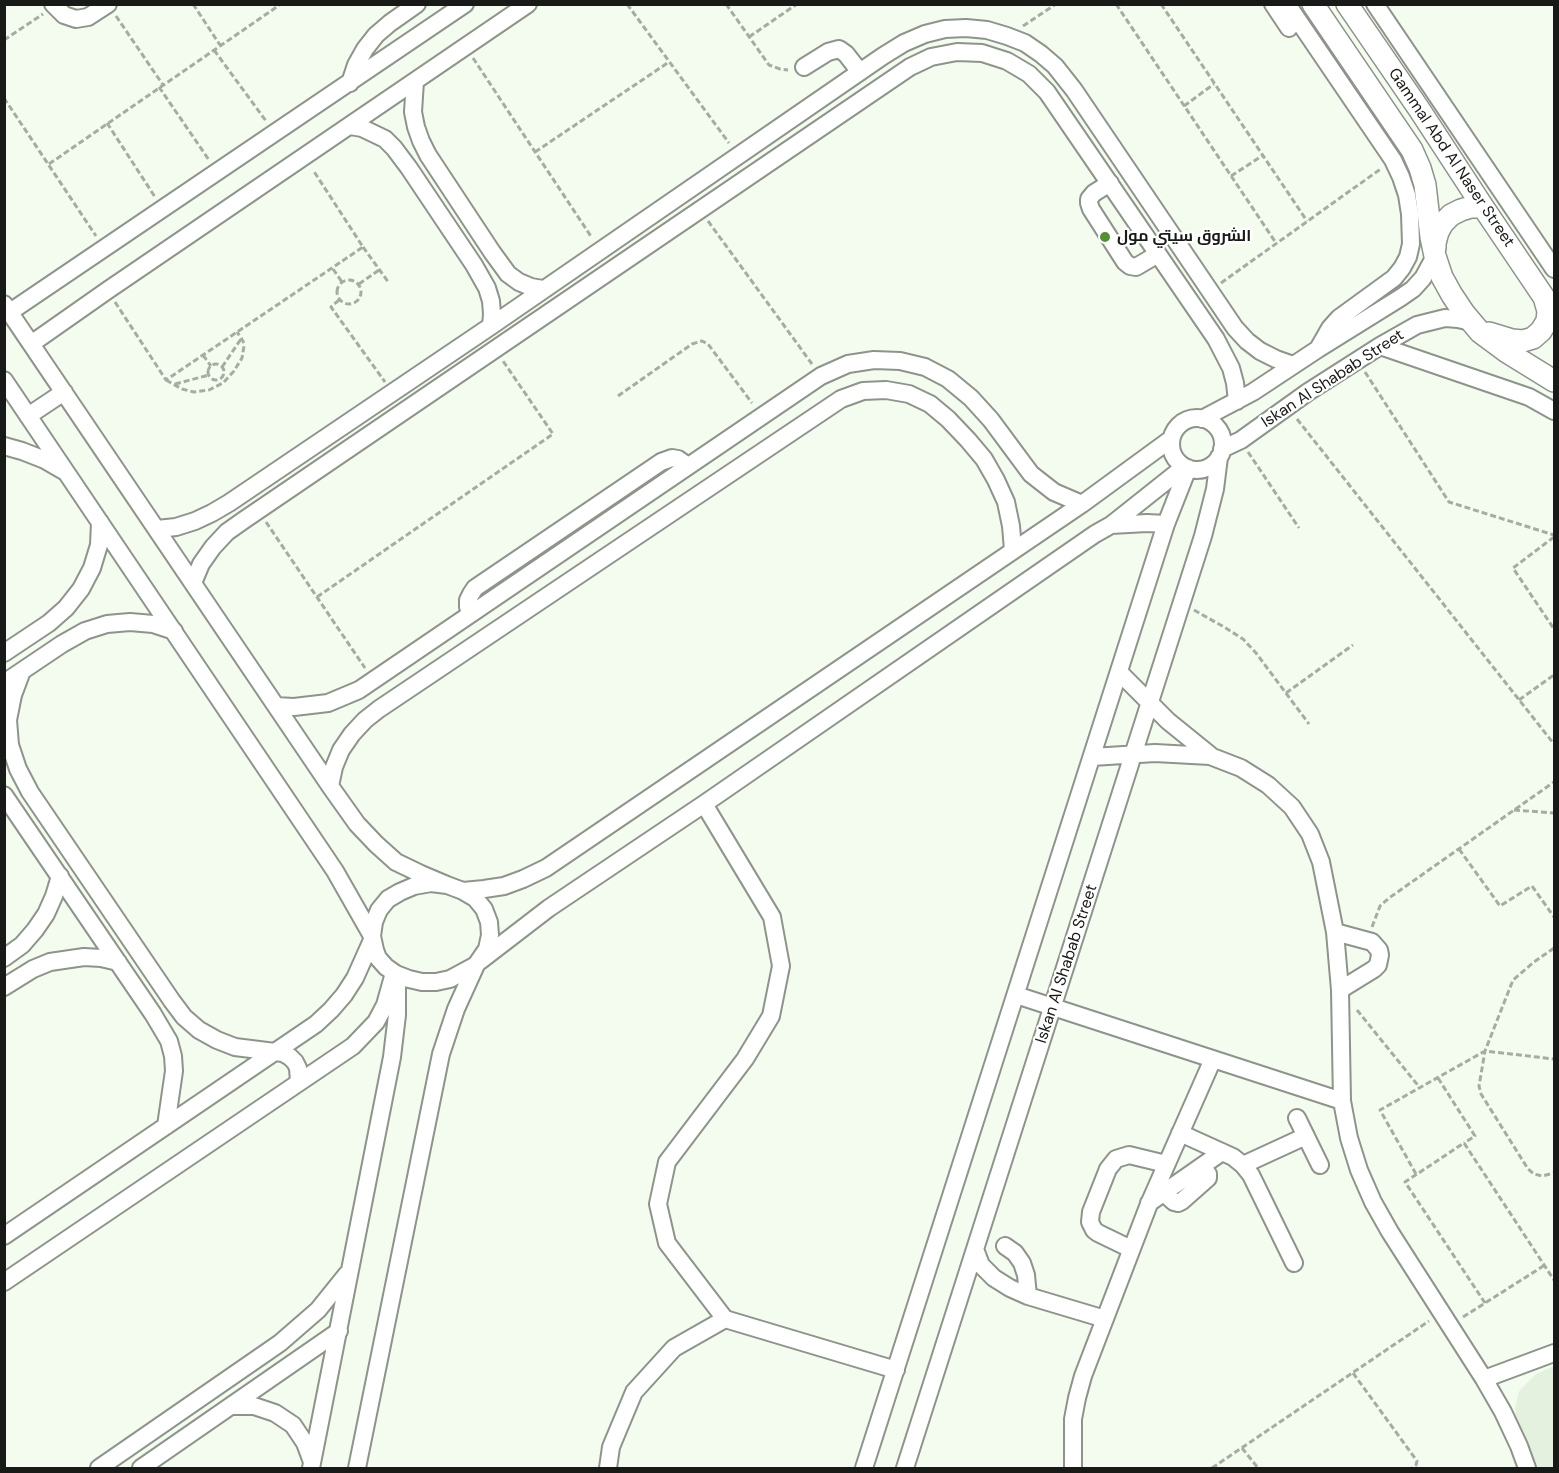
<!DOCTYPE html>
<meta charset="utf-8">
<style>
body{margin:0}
#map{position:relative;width:1559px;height:1473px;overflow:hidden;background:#f4fcf0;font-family:"DM Sans",sans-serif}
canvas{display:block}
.frame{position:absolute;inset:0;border:6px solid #171a16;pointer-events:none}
</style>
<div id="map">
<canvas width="1559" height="1473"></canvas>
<div class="frame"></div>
</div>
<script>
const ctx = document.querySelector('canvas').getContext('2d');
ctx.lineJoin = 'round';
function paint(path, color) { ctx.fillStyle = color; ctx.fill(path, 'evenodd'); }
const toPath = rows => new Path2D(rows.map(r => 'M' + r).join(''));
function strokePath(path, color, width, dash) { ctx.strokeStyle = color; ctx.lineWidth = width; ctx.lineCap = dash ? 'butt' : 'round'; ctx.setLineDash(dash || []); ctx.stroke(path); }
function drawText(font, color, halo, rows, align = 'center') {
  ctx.font = font + ' "DM Sans",Cairo,sans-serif'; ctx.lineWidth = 4.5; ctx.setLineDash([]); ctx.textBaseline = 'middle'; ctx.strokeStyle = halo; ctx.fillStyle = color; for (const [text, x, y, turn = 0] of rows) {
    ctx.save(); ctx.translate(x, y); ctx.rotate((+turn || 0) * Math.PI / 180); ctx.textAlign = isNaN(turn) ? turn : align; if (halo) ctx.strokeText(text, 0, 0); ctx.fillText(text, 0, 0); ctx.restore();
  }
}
paint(toPath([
 [1554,1366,1554,1468,1535,1468,1517,1424,1515,1408,1519,1391,1536,1374]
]), '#e5f1df');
const minor = toPath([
 [53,4,64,15,76,19,88,17,108,4],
 [1273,4,1289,28],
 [1287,4,1393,160,1401,177,1407,195,1410,214,1411,244,1408,257,1402,268,1394,278,1339,318,1330,328,1318,349],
 [1375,4,1554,269],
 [804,67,828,52,839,49,846,54,860,72],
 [415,81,413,112,416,127,421,141,428,155,492,252,508,274,519,282,531,287,543,289],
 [350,83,356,65,365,49,376,35,390,23,417,4],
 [350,126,362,128,385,139,394,148,409,168,474,265,487,288,491,301,492,314,491,326],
 [1110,183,1094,193,1089,199,1089,203,1091,209,1125,262,1130,266,1136,267,1158,254],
 [4,304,330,786,357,824,376,844,396,862,421,874,447,885],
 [10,312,465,4],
 [31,344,108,290,528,4],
 [1380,346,1529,397,1554,411],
 [4,380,335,871,372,936],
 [28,416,64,392],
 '1171 444a26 26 0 1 1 52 0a26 26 0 1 1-52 0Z',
 [1202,419,1253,392,1318,349,1400,298,1413,289,1423,278,1435,256],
 [4,446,22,451,45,460,64,471],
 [1222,449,1241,440,1308,392,1380,346,1417,325,1445,318,1458,319,1471,322,1475,327],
 [1111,525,1147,523,1166,524],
 [157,529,176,527,195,521,212,513,229,503,491,326,883,56,904,43,925,34,945,29,966,28,987,30,1007,36,1025,43,1041,54,1055,66,1074,90,1235,328,1247,341,1260,351,1276,359,1293,365],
 [193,583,201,564,213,547,227,532,244,520,910,67,931,57,957,52,982,53,1007,61,1029,74,1047,92,1216,339,1231,368,1235,383,1237,401],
 [471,613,468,607,468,600,471,594,475,588,661,462,672,458,678,459,688,466],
 [4,653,49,623,66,608,81,589,92,568,99,545,100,522],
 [22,671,13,695,8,720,10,745,18,769,30,792,172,1001,184,1017,199,1030,217,1040,235,1047,283,1053,290,1057,295,1062,298,1068,299,1082],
 [1119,672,1168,721,1210,755],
 [4,683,62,644,85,631,107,624,130,622,153,624,174,631],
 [276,706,294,707,328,703,359,690,821,376,848,364,874,360,900,361,925,367,948,379,971,398,991,420,1031,474,1054,492,1082,504],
 [1092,757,1155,753,1210,756,1241,768,1268,785,1292,807,1310,834,1321,862,1335,932,1340,990,1342,1101,1349,1138,1359,1170,1373,1202,1390,1232,1484,1379,1503,1412,1519,1446,1527,1468],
 [330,786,334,767,341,750,352,734,365,720,379,709,841,399,863,391,886,390,909,394,930,404,948,419,968,440,984,459,996,480,1006,502,1011,526,1013,550],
 [4,795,153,1014,169,1041,173,1056,174,1071,166,1126],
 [704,804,772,917,781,966,771,1016,745,1059,667,1162,658,1204,667,1243,725,1319,896,1370],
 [431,883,447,885,463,891,475,898,484,909,489,922,490,935,487,949,476,965,450,979,436,982,422,982,409,979,396,974,386,967,378,958,375,950,372,936,374,922,379,910,388,899,400,892,414,886,431,883],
 [463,891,484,889,504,886,523,879,546,868,1082,504,1171,439],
 [1335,932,1372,942,1379,950,1380,955,1378,965,1374,969,1340,990],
 [4,958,22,945,35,930,46,914,54,896,60,876],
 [480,961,549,908,704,804,1095,534,1111,525,1184,467],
 [4,987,33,969,50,962,84,957,101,958,118,962],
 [1016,995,1342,1101],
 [1297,1118,1320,1165],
 [1180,1133,1233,1157,1243,1165,1251,1175,1294,1263],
 [1243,1165,1306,1136],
 [1164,1193,1174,1202,1178,1203,1182,1201,1208,1178,1208,1174,1202,1166],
 [1149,1203,1222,1152],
 [4,1236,316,1024,331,1010,344,995,355,978,372,940],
 [1005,1246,1015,1253,1022,1263,1026,1275,1028,1296],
 [975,1249,981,1265,994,1278,1010,1288,1028,1296,1105,1319],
 [1131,1249,1098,1233,1094,1230,1090,1222,1091,1212,1108,1169,1116,1159,1129,1155,1166,1164],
 [4,1282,353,1046,376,1022,385,1005,394,973],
 [1484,1379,1554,1353],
 [233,1406,254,1406,275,1413,293,1425,305,1443,312,1462],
 [99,1468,280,1343,318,1310,347,1274],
 [141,1468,339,1331],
 [311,1468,392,1057,397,1015,397,984],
 [357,1468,441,1054,456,1009,476,965],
 [608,1468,611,1447,634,1392,674,1348,725,1319],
 [864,1468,1166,524,1188,468],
 [905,1468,1203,536,1215,489,1219,457],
 [1073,1468,1073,1419,1077,1398,1083,1376,1149,1204,1213,1059]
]);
const major = toPath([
 [1313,4,1412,150,1420,168,1425,185,1431,237,1435,256,1442,277,1452,295,1464,313,1480,332,1507,352,1554,381],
 [1347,4,1419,109,1483,207,1554,312],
 [1435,248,1435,243,1438,232,1443,223,1451,215,1461,210,1471,207,1483,207],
 [1489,333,1512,340,1523,341,1533,338,1541,331,1547,321,1548,311,1544,297]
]);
strokePath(minor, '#8d948a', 20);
strokePath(major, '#8d948a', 24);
strokePath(toPath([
 [193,4,220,45],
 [627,4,729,143],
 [726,4,769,65,780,69,788,70],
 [1116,4,1276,243],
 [1161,4,1307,221],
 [116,16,163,85],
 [1023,26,1056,4],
 [749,37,797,4],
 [4,40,43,14],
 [214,50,266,121],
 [473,58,592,238],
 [159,87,209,160],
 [4,98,96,236],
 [1184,106,1214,84],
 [107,123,155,197],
 [535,152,669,62],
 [49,164,281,4],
 [1231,176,1262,156],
 [708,221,812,364],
 [363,247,389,283],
 [333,269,342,282],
 '337 292a12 12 0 1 1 24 0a12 12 0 1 1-24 0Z',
 [1221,283,1382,168],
 [359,284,379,270],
 [339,300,331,307,385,382],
 [115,302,166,380,363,247,313,170],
 [203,355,211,366],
 '208 372a8 8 0 1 1 16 0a8 8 0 1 1-16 0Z',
 [222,367,241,339],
 [1365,372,1449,502,1554,535],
 [166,380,182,389,194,392,209,390,223,383,234,371,242,358,244,346,243,341,237,332],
 [175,384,209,375],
 [618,396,692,344,702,341,708,344,752,403],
 [1297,419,1554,744],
 [1248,452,1299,528],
 [266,522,365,668],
 [1554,537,1513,568,1554,629],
 [317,597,553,434,503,361],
 [1194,610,1224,627,1243,639,1256,653,1309,724],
 [1286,693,1353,645],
 [1519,700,1554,675],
 [1514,810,1554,813],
 [1459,849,1500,906,1532,886,1554,917],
 [1372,927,1380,906,1389,898,1554,782],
 [1554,948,1534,962,1513,980,1485,1051,1479,1086,1481,1094,1528,1169,1534,1174,1542,1176,1554,1173],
 [1357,1010,1420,1088],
 [1438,1078,1475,1136,1464,1143],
 [1416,1174,1380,1110,1485,1051,1554,1059],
 [1485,1303,1405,1182,1464,1143,1554,1280],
 [1463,1317,1545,1265],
 [1353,1373,1417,1461,1416,1465,1412,1468],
 [1242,1448,1258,1468],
 [1212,1468,1429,1321]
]), '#a5aca3', 3, [6, 3]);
strokePath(minor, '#fff', 16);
strokePath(major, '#fff', 21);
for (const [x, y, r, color] of [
 [1105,237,6,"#55902f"]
]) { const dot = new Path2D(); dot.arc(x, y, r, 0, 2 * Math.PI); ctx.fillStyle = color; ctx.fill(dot); strokePath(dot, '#fff', 2); }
drawText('16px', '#171a16', '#fff', [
 ["Gammal Abd Al Naser Street",1451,158,56],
 ["Iskan Al Shabab Street",1333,379,-33],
 ["Iskan Al Shabab Street",1067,964,-72]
]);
drawText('bold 16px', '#171a16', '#fff', [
 ["الشروق سيتي مول",1117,237]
], 'left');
</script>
